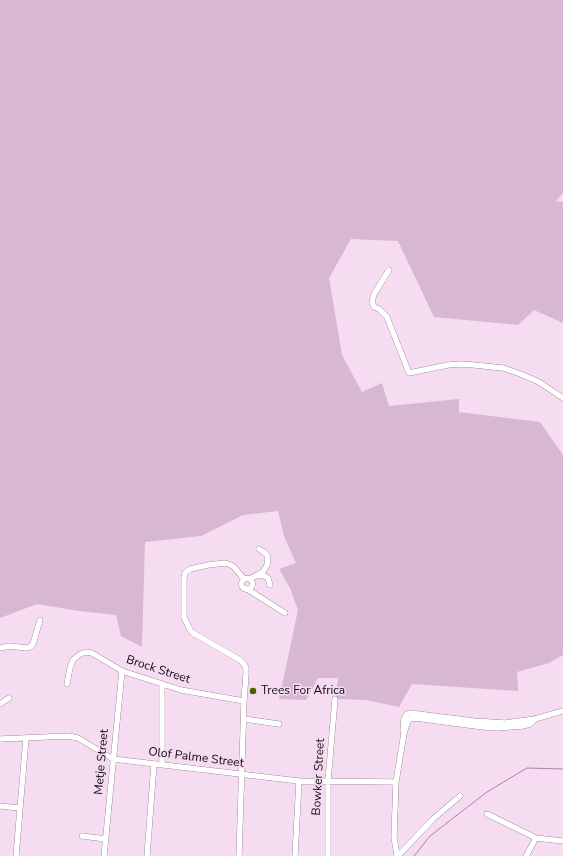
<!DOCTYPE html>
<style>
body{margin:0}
canvas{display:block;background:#f5dcf1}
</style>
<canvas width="563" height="856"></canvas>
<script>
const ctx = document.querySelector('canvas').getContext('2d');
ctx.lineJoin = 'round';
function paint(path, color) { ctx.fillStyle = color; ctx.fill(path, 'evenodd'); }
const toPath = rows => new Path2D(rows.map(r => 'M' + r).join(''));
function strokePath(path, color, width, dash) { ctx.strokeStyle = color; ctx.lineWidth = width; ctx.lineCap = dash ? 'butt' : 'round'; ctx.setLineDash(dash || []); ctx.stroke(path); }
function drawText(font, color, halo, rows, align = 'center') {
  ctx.font = font + ' "Nunito Sans",sans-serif'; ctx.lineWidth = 3; ctx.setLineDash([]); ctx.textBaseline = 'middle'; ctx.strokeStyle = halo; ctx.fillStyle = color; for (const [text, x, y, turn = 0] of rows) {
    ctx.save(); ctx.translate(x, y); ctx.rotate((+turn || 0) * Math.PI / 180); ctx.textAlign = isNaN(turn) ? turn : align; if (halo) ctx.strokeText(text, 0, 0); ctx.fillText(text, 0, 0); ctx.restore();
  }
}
paint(toPath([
 [0,0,563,0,563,193,556,201,563,202,563,323,534,310,518,325,434,317,398,241,351,239,329,278,342,355,362,392,382,383,389,406,459,399,459,412,540,422,563,455,563,655,549,663,517,672,518,691,412,684,399,707,366,700,335,699,338,678,318,678,306,700,279,699,298,610,290,588,279,569,296,563,284,536,278,511,243,515,201,536,145,542,142,647,121,636,116,615,79,611,37,604,0,618]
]), '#d8b7d3');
strokePath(toPath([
 [414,856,430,836,487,792,527,768,563,769]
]), '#ad81a6', 1);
const minor = toPath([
 [389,270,374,294,372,302,374,307,379,309,387,317,409,373,448,365,461,364,474,365,503,368,518,373,539,382,563,398],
 [259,575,264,576,268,578,270,585],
 '241.5 584a5.5 5.5 0 1 1 11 0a5.5 5.5 0 1 1-11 0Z',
 [250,579,263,572,267,565,268,559,267,555,264,552,259,549],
 [247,589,285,613],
 [0,648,10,646,26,648,30,647,33,644,40,620],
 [67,684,70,668,73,660,80,654,86,652,92,653,122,671,181,690,244,701],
 [162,684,162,765],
 [0,704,9,698],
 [244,719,279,724],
 [403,731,404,719,407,714,410,713,474,721,505,723,535,719,563,711],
 [0,739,68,736,78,738,113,759,299,781,396,782],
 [0,806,19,808],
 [487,814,536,838,563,841],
 [82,836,106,839],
 [16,856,26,738],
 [104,856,122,671],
 [147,856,154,764],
 [239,856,244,701,246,674,246,668,244,664,240,660,193,633,190,630,184,617,184,578,185,573,190,569,208,565,225,563,231,565,234,567,244,579],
 [295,856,299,781],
 [328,856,328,781,335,699],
 [397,856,394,837,396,782,404,733,408,721,410,719,415,718,483,727,497,728,523,726,530,724,535,719],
 [398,856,433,819,460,796],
 [526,856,536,838]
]);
strokePath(minor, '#735d6f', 6);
strokePath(minor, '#fff', 5.5);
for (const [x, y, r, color] of [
 [253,691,4,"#4c5e02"]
]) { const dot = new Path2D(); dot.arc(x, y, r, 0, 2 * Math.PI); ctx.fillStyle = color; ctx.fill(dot); strokePath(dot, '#f5dcf1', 1.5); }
drawText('12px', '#110910', '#f5dcf1', [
 ["Brock Street",158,670,18],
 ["Olof Palme Street",196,758,7],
 ["Metje Street",102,762,-85],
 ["Bowker Street",319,777,-87]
]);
drawText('12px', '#110910', '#f5dcf1', [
 ["Trees For Africa",261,691]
], 'left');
</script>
